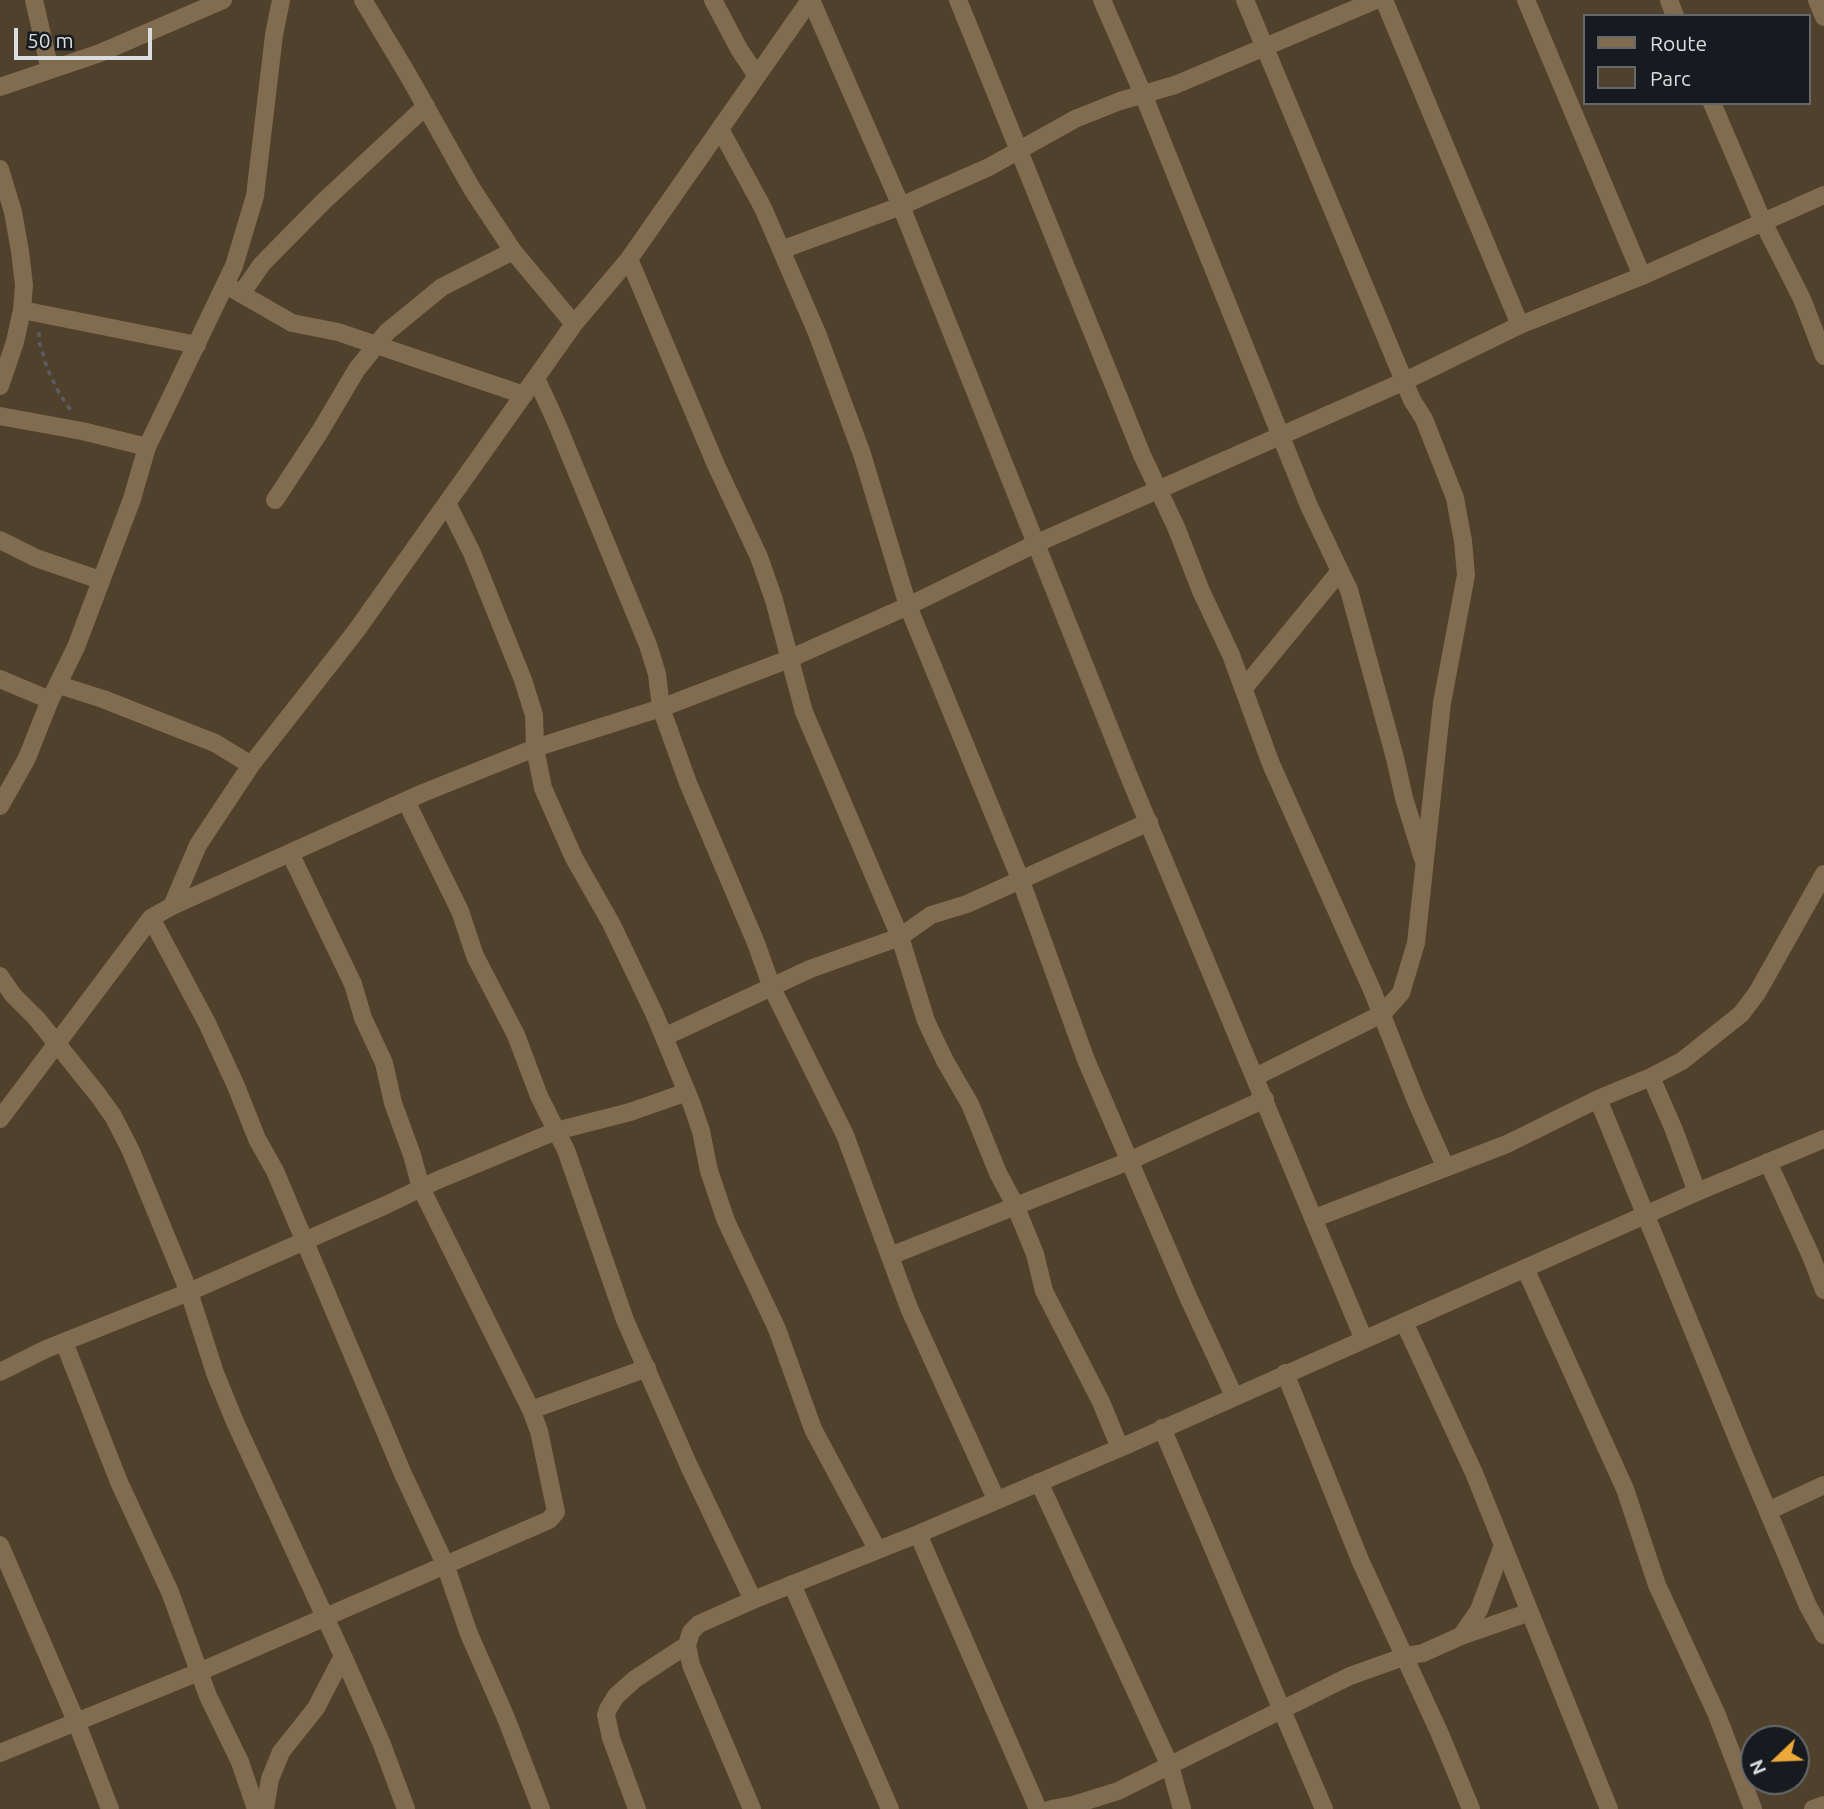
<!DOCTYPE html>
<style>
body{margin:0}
#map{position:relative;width:1824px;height:1809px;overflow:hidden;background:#202529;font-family:Ubuntu,sans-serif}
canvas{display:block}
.legend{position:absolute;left:1583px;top:14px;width:228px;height:91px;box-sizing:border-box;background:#171b1f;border:2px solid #65696c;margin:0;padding:9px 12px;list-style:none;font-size:21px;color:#dbdee0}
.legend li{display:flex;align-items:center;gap:14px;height:35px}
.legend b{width:35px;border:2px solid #65696c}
.north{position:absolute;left:1740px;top:1725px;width:70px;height:70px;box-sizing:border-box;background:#171b1f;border:2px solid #65696c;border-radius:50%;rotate:247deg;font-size:19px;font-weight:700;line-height:28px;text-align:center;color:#dbdee0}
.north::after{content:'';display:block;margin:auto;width:24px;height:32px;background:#eca93a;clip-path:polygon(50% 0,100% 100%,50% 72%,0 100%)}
.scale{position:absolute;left:14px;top:28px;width:138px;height:32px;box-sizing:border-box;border:4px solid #dbdee0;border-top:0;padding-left:9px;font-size:21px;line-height:24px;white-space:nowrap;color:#dbdee0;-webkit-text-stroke:5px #171b1f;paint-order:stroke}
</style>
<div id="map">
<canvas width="1824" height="1809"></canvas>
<ul class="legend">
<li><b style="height:9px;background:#826c4f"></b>Route</li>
<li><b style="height:19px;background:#50412c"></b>Parc</li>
</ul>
<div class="north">N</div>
<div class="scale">50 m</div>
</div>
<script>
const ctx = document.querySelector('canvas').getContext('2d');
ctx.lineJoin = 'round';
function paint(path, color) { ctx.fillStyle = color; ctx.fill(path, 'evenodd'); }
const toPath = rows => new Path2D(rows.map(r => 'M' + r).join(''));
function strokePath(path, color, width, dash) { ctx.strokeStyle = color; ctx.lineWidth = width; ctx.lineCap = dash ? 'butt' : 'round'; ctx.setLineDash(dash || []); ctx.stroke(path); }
paint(toPath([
 [0,0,1824,0,1824,1809,0,1809],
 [1584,16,1808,16,1808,103,1584,103],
 [1754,1739,1796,1739,1796,1781,1754,1781]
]), '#50412c');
strokePath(toPath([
 [39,332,39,341,47,368,58,391,71,411]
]), '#595d61', 3.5, [5, 5]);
strokePath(toPath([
 [34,0,50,70],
 [363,0,408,75,472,189,513,251,574,324],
 [713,0,739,49,757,76],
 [811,0,901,206,1128,774,1364,1340],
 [958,0,1142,455,1176,527,1201,591,1231,655,1271,764,1372,990,1416,1101,1445,1166],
 [1102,0,1143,94,1309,506,1349,590,1395,758,1404,798,1423,859],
 [1245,0,1412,400,1424,419,1455,498,1463,541,1466,575,1442,703,1416,943,1401,993,1382,1014,1255,1077],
 [1384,0,1520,325],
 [1526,0,1642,276],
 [1669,0,1675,16],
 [1817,0,1824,17],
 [0,87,100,53,223,0],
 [1712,103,1763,222,1802,299,1824,356],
 [720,129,763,208,817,333,862,454,908,606,1021,881,1086,1060,1189,1299,1234,1396],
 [0,169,13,212,20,251,24,285,22,310],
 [781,250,901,206,989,167,1075,119,1120,101,1175,85,1376,0],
 [629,259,716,465,759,557,774,600,804,712,900,937,926,1021,945,1061,970,1104,998,1173,1015,1205,1035,1254,1044,1291,1101,1402,1120,1448],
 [226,285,292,323,338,332,524,395],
 [241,294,262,264,323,202,426,106],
 [536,378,557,424,648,645,657,674,661,708,688,783,756,943,772,988,845,1135,909,1308,996,1499],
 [0,386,15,342,22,310,197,345],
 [0,416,82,431,147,447],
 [275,500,319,433,357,369,387,332,442,287,513,251],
 [447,503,472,553,523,680,534,715,535,748,543,788,574,858,611,923,654,1013,691,1102,701,1131,709,1171,726,1221,777,1329,813,1429,877,1549],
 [0,540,36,558,100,580],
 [0,679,50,700],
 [59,685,103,699,215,743,251,765],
 [1244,688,1340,571],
 [406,801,460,911,475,956,516,1035,539,1096,566,1150,625,1320,689,1466,753,1600],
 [0,806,27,758,50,700,76,647,132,499,147,447,234,266,255,196,274,35,281,0],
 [172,906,198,845,251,765,356,631,574,324,629,259,810,0],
 [151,918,207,1023,236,1086,257,1139,275,1171,403,1474,445,1564,469,1634,506,1718,541,1809],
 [0,976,13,995,37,1019,98,1095,113,1116,131,1151,189,1292,215,1373,235,1422,343,1656,381,1742,406,1809],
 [664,1037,810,969,900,937,931,915,967,904,1149,822],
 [1651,1077,1674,1130,1697,1192],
 [1598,1099,1742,1450,1808,1606,1824,1635],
 [0,1119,151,918,172,906,423,793,535,748,661,708,789,659,908,606,1035,544,1405,381,1520,325,1642,276,1824,195],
 [1768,1162,1811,1256,1824,1290],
 [1315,1218,1507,1144,1598,1099,1651,1077,1682,1061,1741,1014,1757,993,1824,874],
 [890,1256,1129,1161,1265,1099],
 [1525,1268,1625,1489,1657,1585,1717,1715,1753,1809],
 [1404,1322,1474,1473,1609,1809],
 [64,1342,119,1482,170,1592,208,1696,240,1762,256,1809],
 [0,1372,46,1349,189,1292,386,1205,438,1180,556,1131,630,1112,687,1092],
 [1285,1373,1360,1560,1440,1734,1471,1809],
 [531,1410,647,1368],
 [1162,1428,1324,1809],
 [1039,1482,1170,1766,1182,1809],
 [1768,1511,1824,1485],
 [918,1534,1038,1809],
 [0,1545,76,1721,110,1809],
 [792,1584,890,1809],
 [1461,1636,1530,1612],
 [0,1753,199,1672,549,1520,556,1512,539,1431,531,1410,421,1188,412,1155,393,1103,384,1063,363,1018,353,984,290,853],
 [265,1809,270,1779,281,1752,316,1708,343,1656],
 [637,1809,611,1738,606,1715,608,1709,616,1696,635,1679,687,1645],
 [752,1809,691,1665,687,1645,691,1632,699,1624,753,1600,918,1534,1120,1448,1697,1192,1824,1139],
 [1051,1809,1073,1805,1118,1791,1350,1676,1406,1656,1423,1653,1461,1636,1479,1610,1503,1545],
 [1813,1809,1824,1805]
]), '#826c4f', 18);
</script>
